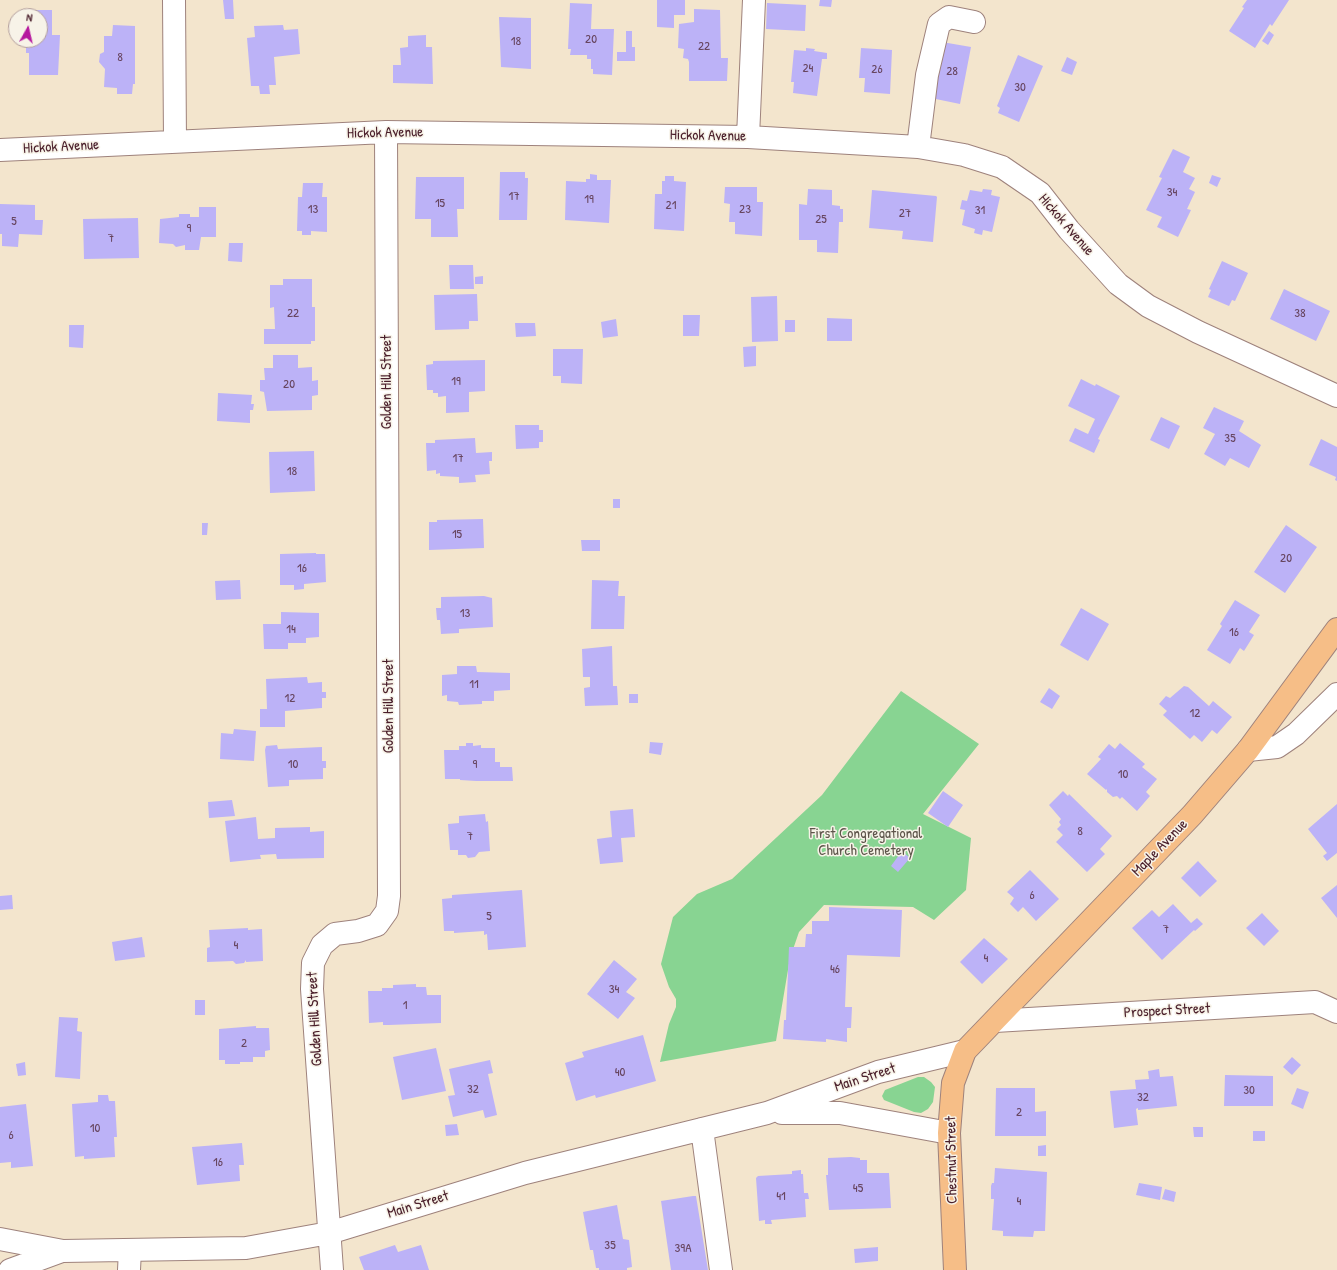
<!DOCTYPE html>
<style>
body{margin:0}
#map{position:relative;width:1337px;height:1270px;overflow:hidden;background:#f3e5cd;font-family:"Patrick Hand",sans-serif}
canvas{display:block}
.north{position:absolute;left:8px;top:8px;width:40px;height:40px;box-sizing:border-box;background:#f7f3e8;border:1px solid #b29e9c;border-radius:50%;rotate:8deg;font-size:11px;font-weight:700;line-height:16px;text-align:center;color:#4a1f2b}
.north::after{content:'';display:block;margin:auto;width:14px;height:18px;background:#b5179e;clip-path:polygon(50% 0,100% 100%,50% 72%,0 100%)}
</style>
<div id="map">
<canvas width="1337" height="1270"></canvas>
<div class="north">N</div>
</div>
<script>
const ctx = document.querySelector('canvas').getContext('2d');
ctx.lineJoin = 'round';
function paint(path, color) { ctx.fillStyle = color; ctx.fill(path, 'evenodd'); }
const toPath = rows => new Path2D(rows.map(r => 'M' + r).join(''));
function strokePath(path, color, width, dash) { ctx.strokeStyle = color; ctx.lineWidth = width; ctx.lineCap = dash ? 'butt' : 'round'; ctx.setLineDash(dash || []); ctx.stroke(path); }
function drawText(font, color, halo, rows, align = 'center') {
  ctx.font = font + ' "Patrick Hand",sans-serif'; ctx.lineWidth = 3; ctx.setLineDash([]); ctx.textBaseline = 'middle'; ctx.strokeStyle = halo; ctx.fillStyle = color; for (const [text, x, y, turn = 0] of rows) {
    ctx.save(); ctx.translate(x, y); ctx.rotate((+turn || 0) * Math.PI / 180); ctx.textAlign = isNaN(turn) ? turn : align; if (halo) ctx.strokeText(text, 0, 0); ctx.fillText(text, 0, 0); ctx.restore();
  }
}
paint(toPath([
 [901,691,979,744,923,814,971,838,966,890,934,920,913,907,824,905,799,932,790,958,776,1041,660,1062,669,1024,676,1007,676,999,669,987,661,964,673,917,697,894,732,879,822,795],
 [918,1077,924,1077,931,1082,935,1087,933,1102,928,1109,921,1113,914,1112,884,1100,882,1096,885,1090]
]), '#88d492');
paint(toPath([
 [223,0,233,0,234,19,225,19],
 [657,0,685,0,685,15,674,15,674,28,657,27],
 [820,0,832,0,831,7,819,6],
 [1247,0,1289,0,1272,26,1270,24,1255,48,1229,31,1244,8,1242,7],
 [570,3,592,4,591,29,614,29,612,75,593,74,593,69,591,69,591,59,587,59,587,55,570,55,571,49,568,49],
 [767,3,806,5,805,31,766,29],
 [694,9,720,10,721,58,728,58,727,81,689,81,689,62,688,59,683,58,684,49,678,48,679,24,694,22],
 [35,10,52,10,52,35,60,35,58,75,29,75,29,53,26,53,26,40,40,40,40,16,34,16],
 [499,17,531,18,531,69,501,67],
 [113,25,135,26,135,84,133,84,132,94,117,94,117,88,104,87,105,69,99,62,100,54,104,52,104,36,112,36],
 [283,25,284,30,298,29,300,54,274,57,276,85,269,85,270,94,260,94,259,86,251,86,247,38,255,37,254,26],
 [626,31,632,31,632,47,635,47,635,61,617,61,617,52,626,52],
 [1269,31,1274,35,1268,45,1262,41],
 [426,35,426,47,432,47,433,84,393,83,393,65,401,65,400,48,408,47,408,36],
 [942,42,971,47,960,104,931,98],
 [806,48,815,49,814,51,827,53,827,59,822,59,817,96,793,93,794,82,791,82,794,50,806,51],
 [861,48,892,50,890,94,864,92,865,78,859,78],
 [1018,55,1043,66,1019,122,998,113,1000,108,997,106],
 [1067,57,1077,62,1072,75,1061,71],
 [1173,149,1190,157,1183,172,1195,178,1189,189,1195,192,1187,209,1191,210,1178,237,1157,227,1162,217,1146,210,1162,178,1159,177],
 [500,172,525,172,525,178,528,178,527,220,499,220],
 [590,174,597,175,597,180,611,180,609,223,565,220,566,181,586,182,586,179,590,179],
 [1212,175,1221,178,1217,187,1209,183],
 [665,176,674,176,674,181,686,182,684,231,654,229,655,194,662,194,662,181,665,181],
 [416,177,464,177,464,209,457,209,458,237,431,237,431,219,415,219],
 [303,183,323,183,322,197,327,197,327,232,311,231,311,235,302,235,302,231,297,231,298,197,302,197],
 [725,187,757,187,757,202,763,202,762,236,735,234,735,222,729,222,730,204,724,203],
 [808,189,832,190,832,205,840,206,840,209,843,209,843,222,839,222,838,253,817,252,817,240,799,240,799,204,807,205],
 [983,189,992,190,991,195,1000,197,992,232,983,230,982,235,974,233,975,229,962,225,965,210,960,209,962,200,967,201,970,190,982,192],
 [872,190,936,196,937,197,933,242,902,239,903,231,869,228],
 [0,204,35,205,35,220,43,220,42,235,19,234,18,247,2,246,2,234,0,234],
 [199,207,216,207,216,237,201,237,199,250,185,250,185,245,176,247,173,244,159,243,160,219,179,217,179,214,190,214,190,217,199,217],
 [138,218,139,258,84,259,83,219],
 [229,243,243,243,242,262,228,261],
 [1222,261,1248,273,1235,301,1232,300,1229,306,1208,297,1211,290,1209,289],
 [449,265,473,265,474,289,450,289],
 [483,276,483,284,475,284,475,277],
 [283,279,312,279,312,307,315,307,315,341,311,341,311,344,264,344,264,329,275,329,274,307,270,308,270,285,283,285],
 [1284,289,1330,311,1316,341,1270,319],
 [477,294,478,321,469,321,469,329,435,330,434,295],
 [777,296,778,341,752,342,751,297],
 [683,315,700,315,699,336,683,336],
 [827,318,852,319,852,341,827,341],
 [616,319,618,336,603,338,601,322],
 [785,320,795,320,795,332,785,332],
 [515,323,535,323,536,336,516,337],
 [69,325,84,325,83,348,69,347],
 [756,346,756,366,744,367,743,347],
 [553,349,583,349,582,384,561,383,561,376,553,376],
 [273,355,298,355,298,368,312,367,312,381,318,380,318,395,312,396,312,410,267,411,264,392,260,391,260,380,265,380,264,368,273,368],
 [485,360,485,391,469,392,469,412,446,413,446,396,438,397,438,393,433,393,433,390,427,390,426,365,433,364,433,361],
 [1081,379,1095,386,1096,384,1120,396,1098,439,1100,440,1094,453,1069,441,1075,428,1088,434,1095,419,1068,406],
 [218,393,252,395,251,404,254,404,253,410,250,410,250,423,217,421],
 [1214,407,1244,421,1239,431,1261,445,1249,468,1230,458,1225,466,1204,454,1215,434,1203,428],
 [1161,417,1180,426,1169,449,1150,440],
 [515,425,539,425,539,430,543,430,543,442,539,442,539,448,516,449],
 [475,438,476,453,492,452,492,461,489,461,490,474,475,475,476,482,459,483,459,477,440,476,440,473,436,474,436,470,427,471,426,443,435,443,435,440],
 [1321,439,1337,447,1337,481,1335,480,1336,477,1309,465],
 [314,451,315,491,270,493,269,452],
 [613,499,620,499,620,508,613,508],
 [483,519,484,548,429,550,429,522,437,522,437,520],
 [202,523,208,523,207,535,202,535],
 [1286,525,1317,547,1285,593,1254,572],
 [581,540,600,540,600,551,582,551],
 [316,553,316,554,325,554,326,582,304,584,304,589,294,590,294,585,280,585,280,554],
 [240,580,241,599,216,600,215,581],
 [592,580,619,581,618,596,625,596,624,629,591,629],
 [484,596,492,598,493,627,459,629,459,633,441,634,440,620,437,620,436,608,441,608,441,597],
 [1235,600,1260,615,1249,632,1254,635,1244,651,1240,648,1230,664,1207,650,1222,626,1220,624],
 [1081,608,1109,624,1088,661,1060,645],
 [281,612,319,613,319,637,306,638,306,643,288,643,288,649,264,649,263,624,281,624],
 [612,646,613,686,617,686,618,705,585,706,584,688,590,687,590,677,583,677,582,649],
 [457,666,476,666,477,672,510,673,510,690,494,691,494,701,482,701,482,704,459,705,458,702,447,701,447,695,442,696,442,675,457,674],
 [307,677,308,683,322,682,322,692,326,692,326,698,322,698,322,708,285,711,285,727,260,727,260,709,267,709,266,679],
 [1184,686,1188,687,1209,706,1213,701,1232,717,1217,734,1212,730,1202,742,1194,735,1190,739,1163,715,1167,711,1159,704,1166,696,1170,698],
 [1049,688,1060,696,1052,709,1040,702],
 [629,694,638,694,638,703,629,703],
 [234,729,256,731,254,761,220,759,221,733,233,734],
 [650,742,663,743,661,755,649,753],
 [466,743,473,743,473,746,481,745,481,748,495,748,495,762,500,762,500,767,512,767,513,781,476,781,460,780,460,779,445,779,444,750,459,750,459,746,466,746],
 [1120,743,1145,764,1142,767,1157,779,1146,792,1150,796,1137,811,1122,797,1120,799,1117,796,1113,797,1107,792,1107,789,1106,790,1087,774,1101,759,1098,757,1109,744,1115,749],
 [277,745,278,749,322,747,322,761,326,761,326,768,323,768,323,779,289,780,289,786,268,787,265,750,266,746],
 [943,791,963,805,948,827,928,813],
 [1063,791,1068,796,1069,794,1112,836,1100,849,1105,854,1087,872,1056,842,1063,835,1057,829,1061,825,1059,822,1061,819,1049,805],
 [232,800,235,816,209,818,208,802],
 [1337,804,1337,853,1327,861,1323,856,1327,853,1308,829],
 [633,809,635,837,621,838,623,862,600,864,597,839,612,837,610,811],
 [485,814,486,822,488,821,490,851,479,852,475,857,468,858,466,855,458,855,458,850,450,850,448,824,459,823,459,816],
 [256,817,258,839,275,838,275,828,310,827,310,832,324,831,324,858,277,859,276,854,260,855,261,859,259,859,230,862,225,821],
 [902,851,910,858,898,872,891,866],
 [1198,861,1217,881,1200,897,1181,878],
 [1030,870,1059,899,1036,921,1023,907,1018,912,1010,904,1014,898,1007,892],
 [1337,885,1337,918,1321,898],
 [522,890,526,947,488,950,487,934,484,935,484,931,454,933,454,931,444,931,442,899,452,898,452,895],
 [12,895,13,909,0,910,0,896],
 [1173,904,1191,923,1197,918,1203,924,1195,931,1194,930,1162,960,1132,928,1152,910,1159,917],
 [829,907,902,910,900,957,847,955,845,1007,852,1007,851,1028,847,1028,847,1042,826,1039,826,1042,783,1039,784,1020,786,1020,789,947,805,947,806,934,812,934,812,921,829,921],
 [1262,913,1279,931,1264,946,1246,928],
 [248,928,248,930,262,929,263,961,246,962,246,960,244,963,236,964,233,961,207,962,207,948,210,947,209,930],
 [142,937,145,957,115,961,112,942],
 [984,938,1008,959,982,984,960,962],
 [614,960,637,979,626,992,635,998,618,1019,587,994],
 [416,984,416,987,426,987,427,995,441,995,441,1023,389,1025,383,1025,383,1022,369,1023,368,991,382,991,382,988,393,988,393,985],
 [195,1000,205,1000,205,1015,195,1015],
 [59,1017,78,1018,77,1031,82,1032,80,1079,55,1077],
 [256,1026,256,1028,269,1028,270,1050,265,1051,265,1057,253,1057,253,1062,240,1062,240,1064,225,1064,225,1060,219,1060,219,1029],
 [643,1035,656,1081,596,1098,595,1095,576,1101,565,1063,584,1057,582,1052],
 [436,1048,446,1091,402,1100,393,1057],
 [1292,1057,1301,1065,1292,1075,1283,1067],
 [490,1060,493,1073,488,1074,497,1115,485,1118,483,1110,453,1117,448,1096,455,1095,449,1069],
 [25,1062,26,1075,18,1076,16,1064],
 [1159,1069,1160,1077,1173,1076,1177,1106,1138,1110,1138,1108,1136,1109,1138,1125,1114,1128,1110,1091,1136,1089,1135,1080,1149,1079,1148,1071],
 [1225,1075,1273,1076,1273,1106,1224,1106],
 [996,1088,1035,1088,1035,1112,1046,1111,1046,1136,995,1136],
 [1297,1088,1309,1092,1303,1109,1291,1104],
 [98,1095,108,1095,109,1101,115,1101,117,1137,114,1137,115,1157,84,1159,84,1156,75,1157,72,1104,98,1102],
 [26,1104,33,1166,11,1168,11,1162,0,1163,0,1107],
 [457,1124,459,1135,446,1136,445,1125],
 [1193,1127,1203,1127,1203,1137,1194,1137],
 [1253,1131,1265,1131,1265,1141,1253,1141],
 [242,1143,244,1165,239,1165,240,1181,197,1185,192,1147],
 [1046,1145,1046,1156,1038,1156,1038,1146],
 [851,1157,860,1158,860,1160,867,1160,867,1173,889,1173,891,1208,829,1210,826,1175,828,1175,828,1158],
 [995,1168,1047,1172,1045,1231,1034,1231,1033,1237,1003,1236,1003,1231,992,1230,994,1199,991,1199,991,1186,992,1183,994,1183],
 [801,1170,801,1174,803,1174,804,1193,808,1193,809,1199,805,1199,806,1217,771,1220,772,1224,765,1224,765,1220,759,1221,756,1178,758,1176,792,1174,792,1171],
 [1139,1183,1162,1187,1160,1200,1136,1195],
 [1165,1189,1176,1192,1174,1202,1162,1199],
 [693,1196,696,1196,708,1270,671,1270,661,1201],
 [617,1205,623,1239,629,1240,632,1267,627,1268,627,1270,599,1270,599,1268,596,1268,593,1250,590,1250,583,1212],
 [395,1245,398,1252,421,1245,429,1270,364,1270,359,1257],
 [878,1247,878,1261,855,1263,854,1249]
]), '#bcb2f7');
const minor = toPath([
 [174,0,175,141],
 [748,137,754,0],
 [918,147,927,75,939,24,949,17,974,22],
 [0,150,386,132,748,137,918,147,964,155,1002,167,1040,193,1069,230,1118,284,1148,306,1198,332,1337,396],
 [1248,750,1277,747,1296,734,1337,694],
 [995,1021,1315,1002,1337,1012],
 [782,1113,840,1113,949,1133],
 [702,1129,721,1270],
 [0,1239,63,1251,246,1248,329,1233,525,1173,767,1113,878,1072,965,1051],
 [10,1270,62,1251],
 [129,1270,130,1250],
 [332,1270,312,989,313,963,322,945,335,934,358,931,377,925,387,911,389,896,386,132]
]);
const major = toPath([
 [955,1270,949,1133,953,1083,965,1051,1192,815,1248,750,1337,629]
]);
strokePath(minor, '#9e827c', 24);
strokePath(major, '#9e827c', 24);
strokePath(minor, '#fff', 22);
strokePath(major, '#f6be87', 22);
drawText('13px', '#66445e', null, [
 ["20",591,40],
 ["18",516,42],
 ["22",704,47],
 ["8",120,58],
 ["24",808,69],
 ["26",877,70],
 ["28",952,72],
 ["30",1020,88],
 ["34",1172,193],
 ["17",514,197],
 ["19",589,200],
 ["15",440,204],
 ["21",671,206],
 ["13",313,210],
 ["23",745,210],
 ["31",980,211],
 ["27",905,214],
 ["25",821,220],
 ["5",14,222],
 ["9",189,229],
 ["7",111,239],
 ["22",293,314],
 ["38",1300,314],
 ["19",456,382],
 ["20",289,385],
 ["35",1230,439],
 ["17",458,459],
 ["18",292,472],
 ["15",457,535],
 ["20",1286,559],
 ["16",302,569],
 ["13",465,614],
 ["14",291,630],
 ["16",1234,633],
 ["11",474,685],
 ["12",290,699],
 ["12",1195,714],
 ["10",293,765],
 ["9",475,765],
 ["10",1123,775],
 ["8",1080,832],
 ["7",470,837],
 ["6",1032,896],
 ["5",489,917],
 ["7",1166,930],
 ["4",236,946],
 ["4",986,959],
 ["46",835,970],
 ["34",614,990],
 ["1",405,1006],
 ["2",244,1044],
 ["40",620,1073],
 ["32",473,1090],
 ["30",1249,1091],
 ["32",1143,1098],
 ["2",1019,1113],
 ["10",95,1129],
 ["6",11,1136],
 ["16",218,1163],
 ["45",858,1189],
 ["41",781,1197],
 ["4",1019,1202],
 ["35",610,1246],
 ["39A",683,1249]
]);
drawText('15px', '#4a1f2b', '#f7f3e8', [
 ["Hickok Avenue",385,133,-1],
 ["Hickok Avenue",708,136,1],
 ["Hickok Avenue",61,147,-3],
 ["Hickok Avenue",1066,225,49],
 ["Golden Hill Street",387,382,-90],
 ["Golden Hill Street",389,706,-90],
 ["Maple Avenue",1160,848,-46],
 ["Prospect Street",1167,1011,-3],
 ["Golden Hill Street",315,1019,-93],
 ["Main Street",865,1078,-18],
 ["Chestnut Street",952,1160,-91],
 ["Main Street",418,1205,-17]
]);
drawText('15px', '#5d554a', '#f7f3e8', [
 ["First Congregational",866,834],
 ["Church Cemetery",866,851]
]);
</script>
